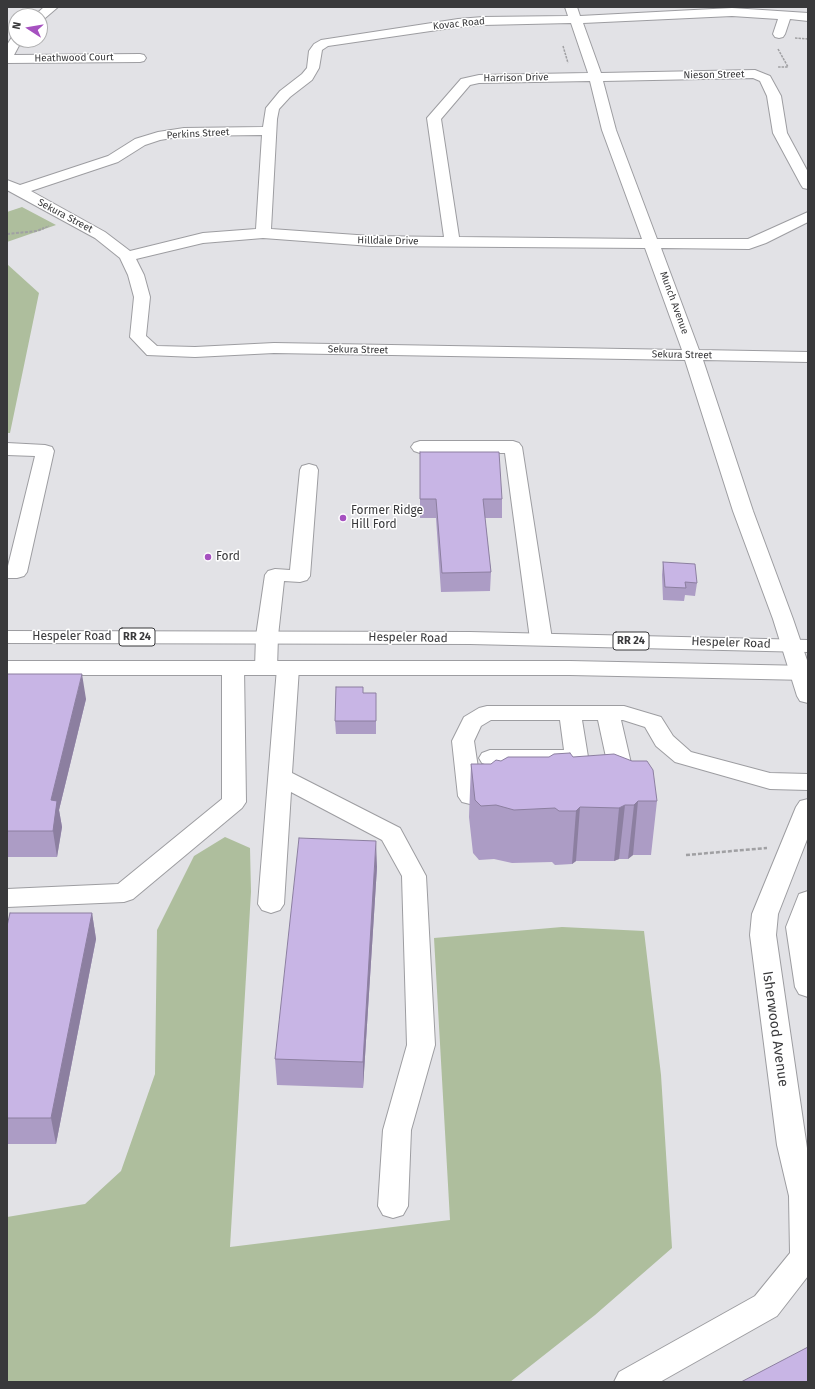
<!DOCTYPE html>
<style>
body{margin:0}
#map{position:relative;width:815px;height:1389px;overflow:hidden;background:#e2e2e6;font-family:"Fira Sans",sans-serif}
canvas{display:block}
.frame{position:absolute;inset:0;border:8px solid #39393b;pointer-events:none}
.north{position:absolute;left:8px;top:8px;width:40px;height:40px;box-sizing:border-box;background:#fff;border:1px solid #b0b0b1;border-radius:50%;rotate:282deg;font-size:11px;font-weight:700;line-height:16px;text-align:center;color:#39393b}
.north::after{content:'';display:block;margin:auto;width:14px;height:18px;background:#a651c0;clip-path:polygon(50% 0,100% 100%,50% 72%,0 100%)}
</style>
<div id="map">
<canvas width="815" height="1389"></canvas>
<div class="frame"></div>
<div class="north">N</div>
</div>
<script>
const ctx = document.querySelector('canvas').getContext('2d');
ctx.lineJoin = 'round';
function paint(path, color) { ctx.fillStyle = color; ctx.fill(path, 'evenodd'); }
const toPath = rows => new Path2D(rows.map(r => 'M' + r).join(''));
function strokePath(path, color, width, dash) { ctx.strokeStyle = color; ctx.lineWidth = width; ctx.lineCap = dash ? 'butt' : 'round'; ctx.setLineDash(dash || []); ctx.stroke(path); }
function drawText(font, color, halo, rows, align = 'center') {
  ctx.font = font + ' "Fira Sans",sans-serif'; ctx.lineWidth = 3; ctx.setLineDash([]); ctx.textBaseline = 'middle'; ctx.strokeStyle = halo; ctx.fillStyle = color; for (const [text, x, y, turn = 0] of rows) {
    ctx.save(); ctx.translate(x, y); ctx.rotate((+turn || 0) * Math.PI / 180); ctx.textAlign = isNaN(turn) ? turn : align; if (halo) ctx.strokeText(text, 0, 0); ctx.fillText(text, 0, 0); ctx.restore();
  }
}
paint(toPath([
 [22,207,56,225,7,242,7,212],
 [7,264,39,293,10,433,7,433],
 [225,837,250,848,251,892,230,1247,450,1220,434,938,562,927,644,931,661,1075,672,1248,595,1315,510,1382,7,1382,7,1217,85,1204,121,1171,155,1074,157,930,194,856]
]), '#aebe9d');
const minor = toPath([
 [44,7,58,7,44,19,40,20,40,16,34,16,44,7],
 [565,7,577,7,580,16,732,8,808,13,808,21,790,19,785,34,783,37,779,38,775,37,773,34,778,19,732,16,583,23,601,73,755,70,770,76,781,96,787,133,808,172,808,189,803,188,801,185,773,133,767,96,760,81,753,78,603,81,616,130,657,239,748,239,808,212,808,222,766,243,749,249,661,248,699,350,808,352,808,362,703,360,753,511,793,619,808,663,808,703,800,701,797,696,773,619,733,511,685,360,274,353,195,357,147,355,130,337,134,297,128,275,120,258,95,238,7,190,7,180,20,185,108,156,135,139,158,132,184,128,263,127,266,108,280,91,302,74,307,68,309,51,314,44,321,40,458,19,483,17,568,16,565,7],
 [571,23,588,73,479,75,461,79,427,118,444,237,371,236,271,229,277,119,279,109,290,97,312,80,319,68,322,50,328,46,458,27,483,25,571,23],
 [590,81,602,130,642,239,459,237,441,119,470,85,479,83,590,81],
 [262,135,256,229,203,233,130,251,105,232,31,191,118,162,145,145,160,140,184,136,262,135],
 [263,238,371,246,645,248,682,350,274,343,195,347,157,346,146,336,150,297,144,275,136,259,203,243,263,238],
 [16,36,16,40,22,40,14,55,140,54,144,55,146,58,144,61,140,62,7,63,7,45,12,37,16,36],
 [420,441,513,441,519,443,522,447,552,639,548,644,541,645,534,644,530,639,505,453,420,453,414,451,411,447,414,443,420,441],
 [7,443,45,445,52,447,54,451,27,572,24,576,17,578,7,578,7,566,8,566,35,456,7,455,7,443],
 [309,464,316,466,318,470,310,576,307,580,300,582,284,581,278,636,277,668,274,673,266,675,258,673,255,668,256,636,265,575,268,571,275,569,290,570,300,470,302,466,309,464],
 [233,661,241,663,244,668,246,802,242,808,133,899,124,902,7,907,7,889,118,884,222,799,222,668,225,663,233,661],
 [288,661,296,663,299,668,292,773,400,828,426,876,435,1045,411,1130,408,1206,403,1215,393,1218,383,1215,378,1206,383,1130,407,1045,402,876,382,840,291,792,284,904,280,910,271,913,262,910,258,904,277,668,280,663,288,661],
 [487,706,624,706,661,717,673,736,691,752,770,773,808,774,808,790,770,789,675,762,656,746,645,727,623,720,621,720,636,785,632,791,624,793,616,791,612,785,598,720,582,720,588,757,585,762,577,765,490,766,482,763,479,758,482,753,490,750,564,750,560,720,491,720,481,726,474,741,481,788,500,787,508,789,512,795,508,801,500,803,470,804,462,802,458,796,452,741,464,717,479,708,487,706],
 [808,799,808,837,778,914,776,935,808,1155,808,1276,777,1316,660,1382,614,1382,619,1372,755,1296,790,1253,789,1196,777,1145,750,935,752,914,796,807,800,801,808,799],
 [808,891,808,997,799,994,795,987,786,927,799,894,808,891]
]);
const major = toPath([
 [7,631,470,632,808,640,808,652,470,644,7,643,7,631],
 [7,661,570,661,808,666,808,680,570,675,7,675,7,661]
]);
strokePath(minor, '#9d9da1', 2);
strokePath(major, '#9d9da1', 2);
strokePath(toPath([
 [795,38,808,39],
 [563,46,568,63],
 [778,49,788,67,778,67],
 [42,229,49,226]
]), '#a0a0a3', 1.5, [2.5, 1]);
strokePath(toPath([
 [7,234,37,231,44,228]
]), '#a0a0a3', 2, [3, 1.5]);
strokePath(toPath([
 [686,855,767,848]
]), '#a0a0a3', 2.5, [4, 2]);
paint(minor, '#fff');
paint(major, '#fff');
paint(toPath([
 [420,452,502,499,502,518,485,518,491,572,490,591,441,592,436,518,420,518],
 [663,562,697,583,695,596,685,595,684,601,663,600,662,575],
 [7,674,86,699,59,810,62,827,57,857,7,857],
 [363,693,376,693,376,734,336,734,335,721],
 [573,757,657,801,651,855,633,855,628,859,619,859,614,861,576,861,572,864,555,865,552,862,512,863,494,859,479,860,473,853,469,817,471,764,491,764,501,761],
 [377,867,363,1088,277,1085,275,1059],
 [92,913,96,939,56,1144,7,1144,7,926]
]), '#ac9cc5');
paint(toPath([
 [82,674,86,699,59,810,62,827,57,857,53,831,51,800],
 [638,801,633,855,628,859,634,805],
 [625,805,619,859,614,861,619,808],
 [580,807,576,861,572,864,576,811],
 [376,841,377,867,363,1088,363,1062],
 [92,913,96,939,56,1144,51,1118]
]), '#8c7fa0');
const building = toPath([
 [420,452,499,452,502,499,483,499,491,572,442,573,436,499,420,499,420,452],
 [663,562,695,564,697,583,685,582,686,588,665,587,663,562],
 [7,674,82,674,51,800,57,801,53,831,7,831,7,674],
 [336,687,363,687,363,693,376,693,376,721,335,721,336,687],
 [570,753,573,757,614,754,632,761,647,761,653,770,657,801,638,801,634,805,625,805,619,808,580,807,576,811,559,811,555,808,514,810,496,805,481,806,475,800,471,764,491,764,496,760,501,761,508,757,549,757,554,754,570,753],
 [299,838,376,841,363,1062,275,1059,299,838],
 [10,913,92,913,51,1118,7,1118,7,926,10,913],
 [808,1347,808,1382,741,1382,808,1347]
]);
paint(building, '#c8b5e5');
strokePath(building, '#8c7fa0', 1);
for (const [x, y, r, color] of [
 [343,518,4,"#a651c0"],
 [208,557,4,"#a651c0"]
]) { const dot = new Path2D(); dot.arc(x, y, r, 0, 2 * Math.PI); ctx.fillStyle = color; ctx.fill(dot); strokePath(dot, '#fff', 1.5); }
drawText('10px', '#39393b', '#fff', [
 ["Kovac Road",459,24,-6],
 ["Heathwood Court",74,58,-1],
 ["Nieson Street",714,75,-1],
 ["Harrison Drive",516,78,-1],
 ["Perkins Street",198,134,-3],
 ["Sekura Street",65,216,28],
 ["Hilldale Drive",388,241,1],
 ["Munch Avenue",674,303,70],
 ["Sekura Street",358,350,1],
 ["Sekura Street",682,355,1]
]);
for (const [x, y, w] of [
 [137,637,36],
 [631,641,36]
]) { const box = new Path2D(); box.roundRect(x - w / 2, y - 9, w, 18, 3); ctx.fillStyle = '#fff'; ctx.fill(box); strokePath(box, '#39393b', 1); }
drawText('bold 11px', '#39393b', null, [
 ["RR 24",137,637],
 ["RR 24",631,641]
]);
drawText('12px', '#39393b', '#fff', [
 ["Former Ridge",351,511],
 ["Hill Ford",351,525],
 ["Ford",216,557]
], 'left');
drawText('12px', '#39393b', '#fff', [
 ["Hespeler Road",72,637],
 ["Hespeler Road",408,638,1],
 ["Hespeler Road",731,643,2]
]);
drawText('14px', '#39393b', '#fff', [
 ["Isherwood Avenue",775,1029,82]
]);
</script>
